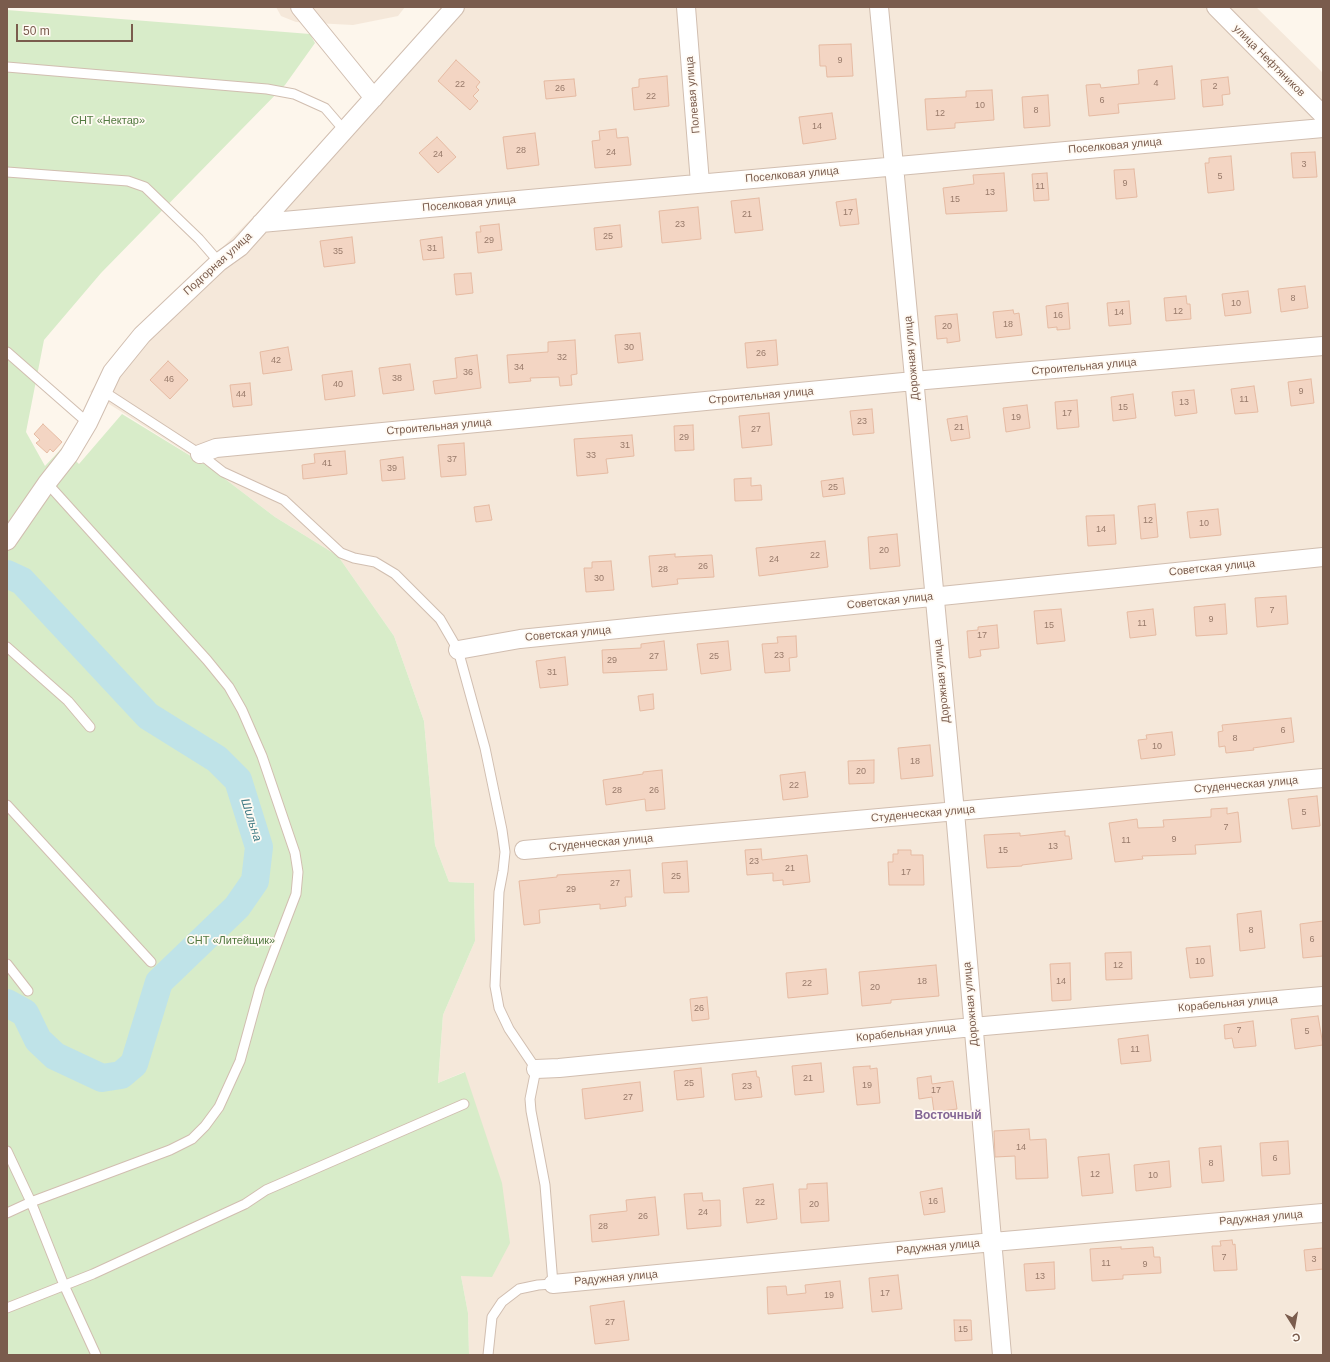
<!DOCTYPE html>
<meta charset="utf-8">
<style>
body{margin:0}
#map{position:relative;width:1330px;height:1362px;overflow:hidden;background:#fdf6ec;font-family:Helvetica,sans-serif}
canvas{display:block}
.frame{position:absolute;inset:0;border:8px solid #7a5c4d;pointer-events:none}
.north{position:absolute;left:1274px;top:1306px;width:40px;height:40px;-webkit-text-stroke:3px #fffaf3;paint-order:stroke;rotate:169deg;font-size:11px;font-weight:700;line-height:16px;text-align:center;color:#7a5c4d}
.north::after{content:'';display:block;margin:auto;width:14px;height:18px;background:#7a5c4d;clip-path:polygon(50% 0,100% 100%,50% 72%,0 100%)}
.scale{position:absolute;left:16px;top:24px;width:117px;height:18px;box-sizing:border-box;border:2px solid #7a5c4d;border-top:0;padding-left:5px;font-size:12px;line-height:14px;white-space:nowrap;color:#7a5c4d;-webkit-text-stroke:3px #fffaf3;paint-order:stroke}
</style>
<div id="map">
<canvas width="1330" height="1362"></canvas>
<div class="frame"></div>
<div class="north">С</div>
<div class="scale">50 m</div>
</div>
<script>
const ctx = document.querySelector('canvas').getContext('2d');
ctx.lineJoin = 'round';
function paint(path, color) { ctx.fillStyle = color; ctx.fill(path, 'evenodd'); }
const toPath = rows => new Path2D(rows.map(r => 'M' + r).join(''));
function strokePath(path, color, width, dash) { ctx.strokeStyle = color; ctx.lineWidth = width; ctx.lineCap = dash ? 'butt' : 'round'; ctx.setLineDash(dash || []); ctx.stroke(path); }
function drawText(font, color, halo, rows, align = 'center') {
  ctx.font = font + ' Helvetica,sans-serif'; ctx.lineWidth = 3.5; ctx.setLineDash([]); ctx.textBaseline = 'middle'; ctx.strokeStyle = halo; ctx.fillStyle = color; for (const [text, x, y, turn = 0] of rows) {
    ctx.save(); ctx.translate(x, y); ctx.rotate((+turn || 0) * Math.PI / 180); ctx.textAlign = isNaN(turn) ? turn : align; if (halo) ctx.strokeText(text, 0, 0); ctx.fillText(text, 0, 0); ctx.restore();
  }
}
paint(toPath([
 [276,7,405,7,398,16,353,25,296,22,281,16],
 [465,7,1256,7,1323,73,1323,1355,469,1355,468,1313,461,1276,464,1072,438,1083,443,1015,475,941,474,883,449,882,435,845,424,721,394,636,338,556,275,517,212,469,90,392,139,330]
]), '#f5e8da');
paint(toPath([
 [7,10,310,34,315,43,285,85,101,273,44,340,26,432,45,466,62,448,79,464,122,414,212,469,275,517,338,556,394,636,424,721,435,845,449,882,474,883,475,941,443,1015,438,1083,465,1072,502,1183,510,1243,492,1277,461,1276,468,1313,469,1355,7,1355]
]), '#d8ecc9');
strokePath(toPath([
 [7,574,22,581,148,716,217,759,238,780,259,847,255,881,237,907,159,982,134,1064,121,1075,102,1078,55,1056,38,1040,25,1013,7,1003]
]), '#bfe3e8', 28);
const building = toPath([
 [851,44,853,76,827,77,826,66,820,66,819,45,851,44],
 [456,60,480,82,476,87,479,90,473,96,478,101,470,110,438,81,456,60],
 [1172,66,1175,99,1118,104,1119,113,1089,116,1086,85,1100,84,1101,88,1139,84,1138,70,1172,66],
 [667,76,669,106,634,110,632,88,639,87,639,79,667,76],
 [1228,77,1230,94,1222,95,1223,105,1203,107,1201,80,1228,77],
 [574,79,576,96,546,99,544,81,574,79],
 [992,90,994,120,955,123,955,128,927,130,925,99,966,97,966,91,992,90],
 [1048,95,1050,126,1024,128,1022,97,1048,95],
 [832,113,836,139,803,144,799,117,832,113],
 [616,129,617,138,628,137,631,165,595,168,592,141,600,140,599,131,616,129],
 [535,133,539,165,507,169,503,137,535,133],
 [437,137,456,157,438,173,419,153,437,137],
 [1315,152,1317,177,1293,178,1291,153,1315,152],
 [1231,156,1234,190,1208,193,1205,163,1209,163,1209,158,1231,156],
 [1134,169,1137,197,1116,199,1114,170,1134,169],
 [1004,173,1007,211,946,214,943,188,974,184,973,175,1004,173],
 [1047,173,1049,200,1034,201,1032,174,1047,173],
 [759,198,763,230,735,233,731,201,759,198],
 [856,199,859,224,840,226,836,202,856,199],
 [698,207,701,239,662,243,659,211,698,207],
 [499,224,502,250,478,253,476,232,481,232,480,226,499,224],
 [620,225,622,247,596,250,594,228,620,225],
 [352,237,355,263,324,267,320,241,352,237],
 [442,237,444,258,423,260,420,240,442,237],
 [471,273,473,293,456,295,454,274,471,273],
 [1305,286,1308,308,1281,312,1278,289,1305,286],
 [1248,291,1251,313,1225,316,1222,294,1248,291],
 [1186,296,1187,304,1190,304,1191,319,1166,321,1164,298,1186,296],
 [1129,301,1131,324,1109,326,1107,303,1129,301],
 [1068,303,1070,329,1057,330,1057,327,1048,328,1046,306,1068,303],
 [1013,310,1014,314,1019,313,1022,335,996,338,993,312,1013,310],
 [957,314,960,341,947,343,947,338,937,339,935,316,957,314],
 [640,333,643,360,618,363,615,335,640,333],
 [575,340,577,374,571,375,572,385,560,386,559,377,530,378,531,381,509,383,507,355,548,352,548,342,575,340],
 [776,340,778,365,747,368,745,343,776,340],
 [288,347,292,370,263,374,260,352,288,347],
 [477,355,481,388,435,394,433,381,457,378,455,358,477,355],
 [168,361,188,380,170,399,150,380,168,361],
 [410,364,414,390,383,394,379,368,410,364],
 [352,371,355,396,325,400,322,375,352,371],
 [1311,379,1314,403,1291,406,1288,382,1311,379],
 [250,383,252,405,233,407,230,385,250,383],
 [1254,386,1258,412,1235,414,1231,389,1254,386],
 [1194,390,1197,413,1175,416,1172,392,1194,390],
 [1133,394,1136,418,1113,421,1111,397,1133,394],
 [1077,400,1079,427,1057,429,1055,402,1077,400],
 [1027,405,1030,428,1006,432,1003,408,1027,405],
 [872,409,874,433,853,435,850,411,872,409],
 [769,413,772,445,742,448,739,416,769,413],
 [967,416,970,438,951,441,947,419,967,416],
 [43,424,62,442,53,452,50,449,47,453,36,443,40,440,34,434,43,424],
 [693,425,694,450,675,451,674,426,693,425],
 [632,435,634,456,606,459,608,473,577,476,574,439,632,435],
 [464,443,466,475,441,477,438,445,464,443],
 [345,451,347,474,303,479,302,465,315,463,314,454,345,451],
 [403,457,405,479,382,481,380,460,403,457],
 [751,478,751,486,761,485,762,500,735,501,734,479,751,478],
 [843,478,845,494,823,497,821,481,843,478],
 [1155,504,1158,537,1141,539,1138,506,1155,504],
 [489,505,492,520,476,522,474,507,489,505],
 [1218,509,1221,535,1190,538,1187,512,1218,509],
 [1114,515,1116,544,1088,546,1086,516,1114,515],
 [897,534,900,566,870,569,868,537,897,534],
 [825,541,828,567,759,576,756,548,825,541],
 [675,554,675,557,712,555,714,577,677,579,678,584,652,587,649,556,675,554],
 [611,561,614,590,586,592,584,568,592,568,592,562,611,561],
 [1286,596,1288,624,1257,627,1255,598,1286,596],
 [1225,604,1227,634,1196,636,1194,607,1225,604],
 [1061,609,1065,641,1037,644,1034,611,1061,609],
 [1153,609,1156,635,1130,638,1127,612,1153,609],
 [997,625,999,648,980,650,981,656,969,658,967,631,978,630,978,627,997,625],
 [796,636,797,657,789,658,790,671,765,673,762,644,778,643,777,637,796,636],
 [664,641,667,670,603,673,602,650,641,648,641,644,664,641],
 [728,641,731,670,701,674,697,644,728,641],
 [565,657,568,685,540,688,536,661,565,657],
 [653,694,654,709,640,711,638,696,653,694],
 [1291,718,1294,742,1253,748,1254,750,1226,753,1225,746,1219,747,1218,732,1223,731,1222,725,1291,718],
 [1172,732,1175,755,1141,759,1138,740,1147,739,1146,735,1172,732],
 [930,745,933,776,901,779,898,748,930,745],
 [874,760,874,783,849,784,848,761,874,760],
 [662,770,665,809,646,811,645,799,606,805,603,780,643,774,643,772,662,770],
 [805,772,808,797,783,800,780,775,805,772],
 [1317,796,1320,826,1292,829,1288,799,1317,796],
 [1227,808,1227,814,1238,812,1241,842,1195,845,1196,854,1142,856,1143,859,1115,862,1109,823,1137,819,1138,828,1164,827,1163,820,1211,817,1211,809,1227,808],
 [1065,831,1065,836,1069,836,1072,859,1022,865,1022,866,987,868,984,835,1020,833,1020,836,1065,831],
 [761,849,762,860,807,855,810,882,783,885,783,880,773,881,773,873,747,875,745,850,761,849],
 [898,850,911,850,911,855,923,855,924,885,889,885,888,862,893,862,893,854,898,854,898,850],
 [687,861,689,892,664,893,662,863,687,861],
 [630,870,632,897,625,897,626,906,600,909,600,904,539,910,540,923,524,925,519,881,557,877,557,875,630,870],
 [1261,911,1265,948,1240,951,1237,914,1261,911],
 [1323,921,1323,956,1303,958,1300,924,1323,921],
 [1210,946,1213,976,1190,978,1186,948,1210,946],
 [1131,952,1132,979,1106,980,1105,953,1131,952],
 [1070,963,1071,1000,1052,1001,1050,964,1070,963],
 [936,965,939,996,891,1000,891,1003,862,1006,859,972,936,965],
 [826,969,828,994,788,998,786,973,826,969],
 [707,997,709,1019,692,1021,690,999,707,997],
 [1318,1016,1323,1045,1295,1049,1291,1019,1318,1016],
 [1253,1021,1256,1046,1234,1048,1232,1038,1225,1039,1224,1025,1253,1021],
 [1148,1035,1151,1061,1121,1064,1118,1039,1148,1035],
 [821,1063,824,1092,795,1095,792,1066,821,1063],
 [870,1066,870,1069,877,1068,880,1103,857,1105,853,1067,870,1066],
 [701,1068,704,1097,677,1100,674,1071,701,1068],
 [756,1071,757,1077,759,1077,762,1097,735,1100,732,1074,756,1071],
 [931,1076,932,1084,953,1081,957,1109,934,1112,932,1097,919,1099,917,1078,931,1076],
 [640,1082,643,1111,585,1119,582,1089,640,1082],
 [1029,1129,1030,1140,1046,1139,1048,1178,1016,1179,1015,1156,995,1157,994,1131,1029,1129],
 [1288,1141,1290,1174,1262,1176,1260,1143,1288,1141],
 [1221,1146,1224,1181,1202,1183,1199,1148,1221,1146],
 [1109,1154,1113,1193,1082,1196,1078,1157,1109,1154],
 [1169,1161,1171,1187,1136,1191,1134,1165,1169,1161],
 [827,1183,829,1221,801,1223,799,1189,807,1189,807,1184,827,1183],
 [773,1184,777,1219,747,1223,743,1188,773,1184],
 [942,1188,945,1212,924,1215,920,1192,942,1188],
 [702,1193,703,1201,720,1200,721,1226,687,1229,684,1194,702,1193],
 [655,1197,659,1235,592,1242,590,1215,627,1211,626,1200,655,1197],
 [1232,1240,1233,1245,1235,1244,1237,1270,1214,1271,1212,1246,1221,1246,1220,1241,1232,1240],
 [1121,1247,1121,1249,1153,1247,1154,1257,1160,1257,1161,1273,1123,1275,1123,1279,1092,1281,1090,1249,1121,1247],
 [1323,1248,1323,1269,1306,1271,1304,1250,1323,1248],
 [1054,1262,1055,1289,1026,1291,1024,1264,1054,1262],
 [898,1275,902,1309,872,1312,869,1278,898,1275],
 [840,1281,843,1308,768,1314,767,1287,786,1286,787,1295,806,1293,805,1285,840,1281],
 [624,1301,629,1340,595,1344,590,1306,624,1301],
 [954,1320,971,1320,972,1340,955,1341,954,1320]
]);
paint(building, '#f3d5c3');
strokePath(building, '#e6bba3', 1);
const service = toPath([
 [7,67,267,89,294,94,325,108,344,130],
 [7,172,128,181,145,187,199,239,219,262],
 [7,352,88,423],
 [103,391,200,454,223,472,284,500,341,553,354,558,375,562,395,574,440,619,458,650,485,748,502,830,505,852,503,871,499,892,495,986,499,1008,509,1029,536,1069,530,1099,531,1111,545,1185,553,1284,538,1285,519,1289,502,1302,492,1317,488,1355],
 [47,483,207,660,229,687,242,710,262,756,295,853,298,872,296,894,260,988,240,1061,219,1107,205,1126,192,1139,170,1150,31,1202,64,1285,96,1355],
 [7,647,68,701,90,727],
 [7,805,151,962],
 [7,964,28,991],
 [7,1151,31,1202,7,1213],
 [7,1308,93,1274,245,1204,266,1190,464,1104]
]);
const minor = toPath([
 [300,7,374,98],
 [686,7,700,183],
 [879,7,955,812,1002,1355],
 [1216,7,1323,115],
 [261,223,1323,128],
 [200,454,216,448,914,381,1323,346],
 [7,541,47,483,69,455,88,423,112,372,142,335,219,262,240,247,455,7],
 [458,650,520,639,1323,557],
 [524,850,1323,778],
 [536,1069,559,1068,973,1027,1323,996],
 [553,1284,993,1242,1323,1213]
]);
strokePath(service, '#d1beb0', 11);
strokePath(minor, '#d1beb0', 20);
strokePath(service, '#fff', 9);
strokePath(minor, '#fff', 18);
drawText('9px', '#987a6a', null, [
 ["9",840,61],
 ["4",1156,84],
 ["22",460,85],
 ["2",1215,87],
 ["26",560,89],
 ["22",651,97],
 ["6",1102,101],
 ["10",980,106],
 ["8",1036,111],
 ["12",940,114],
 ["14",817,127],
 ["28",521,151],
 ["24",611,153],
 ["24",438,155],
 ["3",1304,165],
 ["5",1220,177],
 ["9",1125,184],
 ["11",1040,187],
 ["13",990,193],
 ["15",955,200],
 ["17",848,213],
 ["21",747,215],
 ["23",680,225],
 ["25",608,237],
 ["29",489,241],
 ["31",432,249],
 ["35",338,252],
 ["8",1293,299],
 ["10",1236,304],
 ["12",1178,312],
 ["14",1119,313],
 ["16",1058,316],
 ["18",1008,325],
 ["20",947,327],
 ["30",629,348],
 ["26",761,354],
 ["32",562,358],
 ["42",276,361],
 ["34",519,368],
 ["36",468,373],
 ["38",397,379],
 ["46",169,380],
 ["40",338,385],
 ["9",1301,392],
 ["44",241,395],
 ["11",1244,400],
 ["13",1184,403],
 ["15",1123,408],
 ["17",1067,414],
 ["19",1016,418],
 ["23",862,422],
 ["21",959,428],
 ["27",756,430],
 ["29",684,438],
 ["31",625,446],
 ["33",591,456],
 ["37",452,460],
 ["41",327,464],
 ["39",392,469],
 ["25",833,488],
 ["12",1148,521],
 ["10",1204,524],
 ["14",1101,530],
 ["20",884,551],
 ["22",815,556],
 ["24",774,560],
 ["26",703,567],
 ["28",663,570],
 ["30",599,579],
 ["7",1272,611],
 ["9",1211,620],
 ["11",1142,624],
 ["15",1049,626],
 ["17",982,636],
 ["23",779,656],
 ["27",654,657],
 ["25",714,657],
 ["29",612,661],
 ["31",552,673],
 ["6",1283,731],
 ["8",1235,739],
 ["10",1157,747],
 ["18",915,762],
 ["20",861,772],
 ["22",794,786],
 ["28",617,791],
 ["26",654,791],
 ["5",1304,813],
 ["7",1226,828],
 ["9",1174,840],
 ["11",1126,841],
 ["13",1053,847],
 ["15",1003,851],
 ["23",754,862],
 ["21",790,869],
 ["17",906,873],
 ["25",676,877],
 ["27",615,884],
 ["29",571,890],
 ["8",1251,931],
 ["6",1312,940],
 ["10",1200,962],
 ["12",1118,966],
 ["18",922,982],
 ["14",1061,982],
 ["22",807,984],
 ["20",875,988],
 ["26",699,1009],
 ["7",1239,1031],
 ["5",1307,1032],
 ["11",1135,1050],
 ["21",808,1079],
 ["25",689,1084],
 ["19",867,1086],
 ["23",747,1087],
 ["17",936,1091],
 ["27",628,1098],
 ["14",1021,1148],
 ["6",1275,1159],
 ["8",1211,1164],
 ["12",1095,1175],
 ["10",1153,1176],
 ["16",933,1202],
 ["22",760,1203],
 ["20",814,1205],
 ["24",703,1213],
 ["26",643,1217],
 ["28",603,1227],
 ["7",1224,1258],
 ["3",1314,1260],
 ["11",1106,1264],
 ["9",1145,1265],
 ["13",1040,1277],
 ["17",885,1294],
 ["19",829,1296],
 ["27",610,1323],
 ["15",963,1330]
]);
drawText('11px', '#7a5c4d', '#fffaf3', [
 ["улица Нефтяников",1269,61,45],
 ["Полевая улица",693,95,-95],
 ["Поселковая улица",1115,146,-5],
 ["Поселковая улица",792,175,-5],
 ["Поселковая улица",469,204,-5],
 ["Подгорная улица",218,264,-42],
 ["Дорожная улица",912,358,-95],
 ["Строительная улица",1084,367,-5],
 ["Строительная улица",761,396,-5],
 ["Строительная улица",439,427,-5],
 ["Советская улица",1212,568,-6],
 ["Советская улица",890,601,-6],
 ["Советская улица",568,634,-5],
 ["Дорожная улица",942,681,-96],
 ["Студенческая улица",1246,785,-5],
 ["Студенческая улица",923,814,-5],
 ["Студенческая улица",601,843,-5],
 ["Дорожная улица",971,1004,-95],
 ["Корабельная улица",1228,1004,-5],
 ["Корабельная улица",906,1033,-6],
 ["Радужная улица",1261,1218,-5],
 ["Радужная улица",938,1247,-5],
 ["Радужная улица",616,1278,-5]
]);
drawText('11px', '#537a41', '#fffaf3', [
 ["СНТ «Нектар»",108,121],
 ["СНТ «Литейщик»",231,941]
]);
drawText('italic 12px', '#437c86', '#fffaf3', [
 ["Шильна",251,820,72]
]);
drawText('bold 12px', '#846695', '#fffaf3', [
 ["Восточный",948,1116]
]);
</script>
